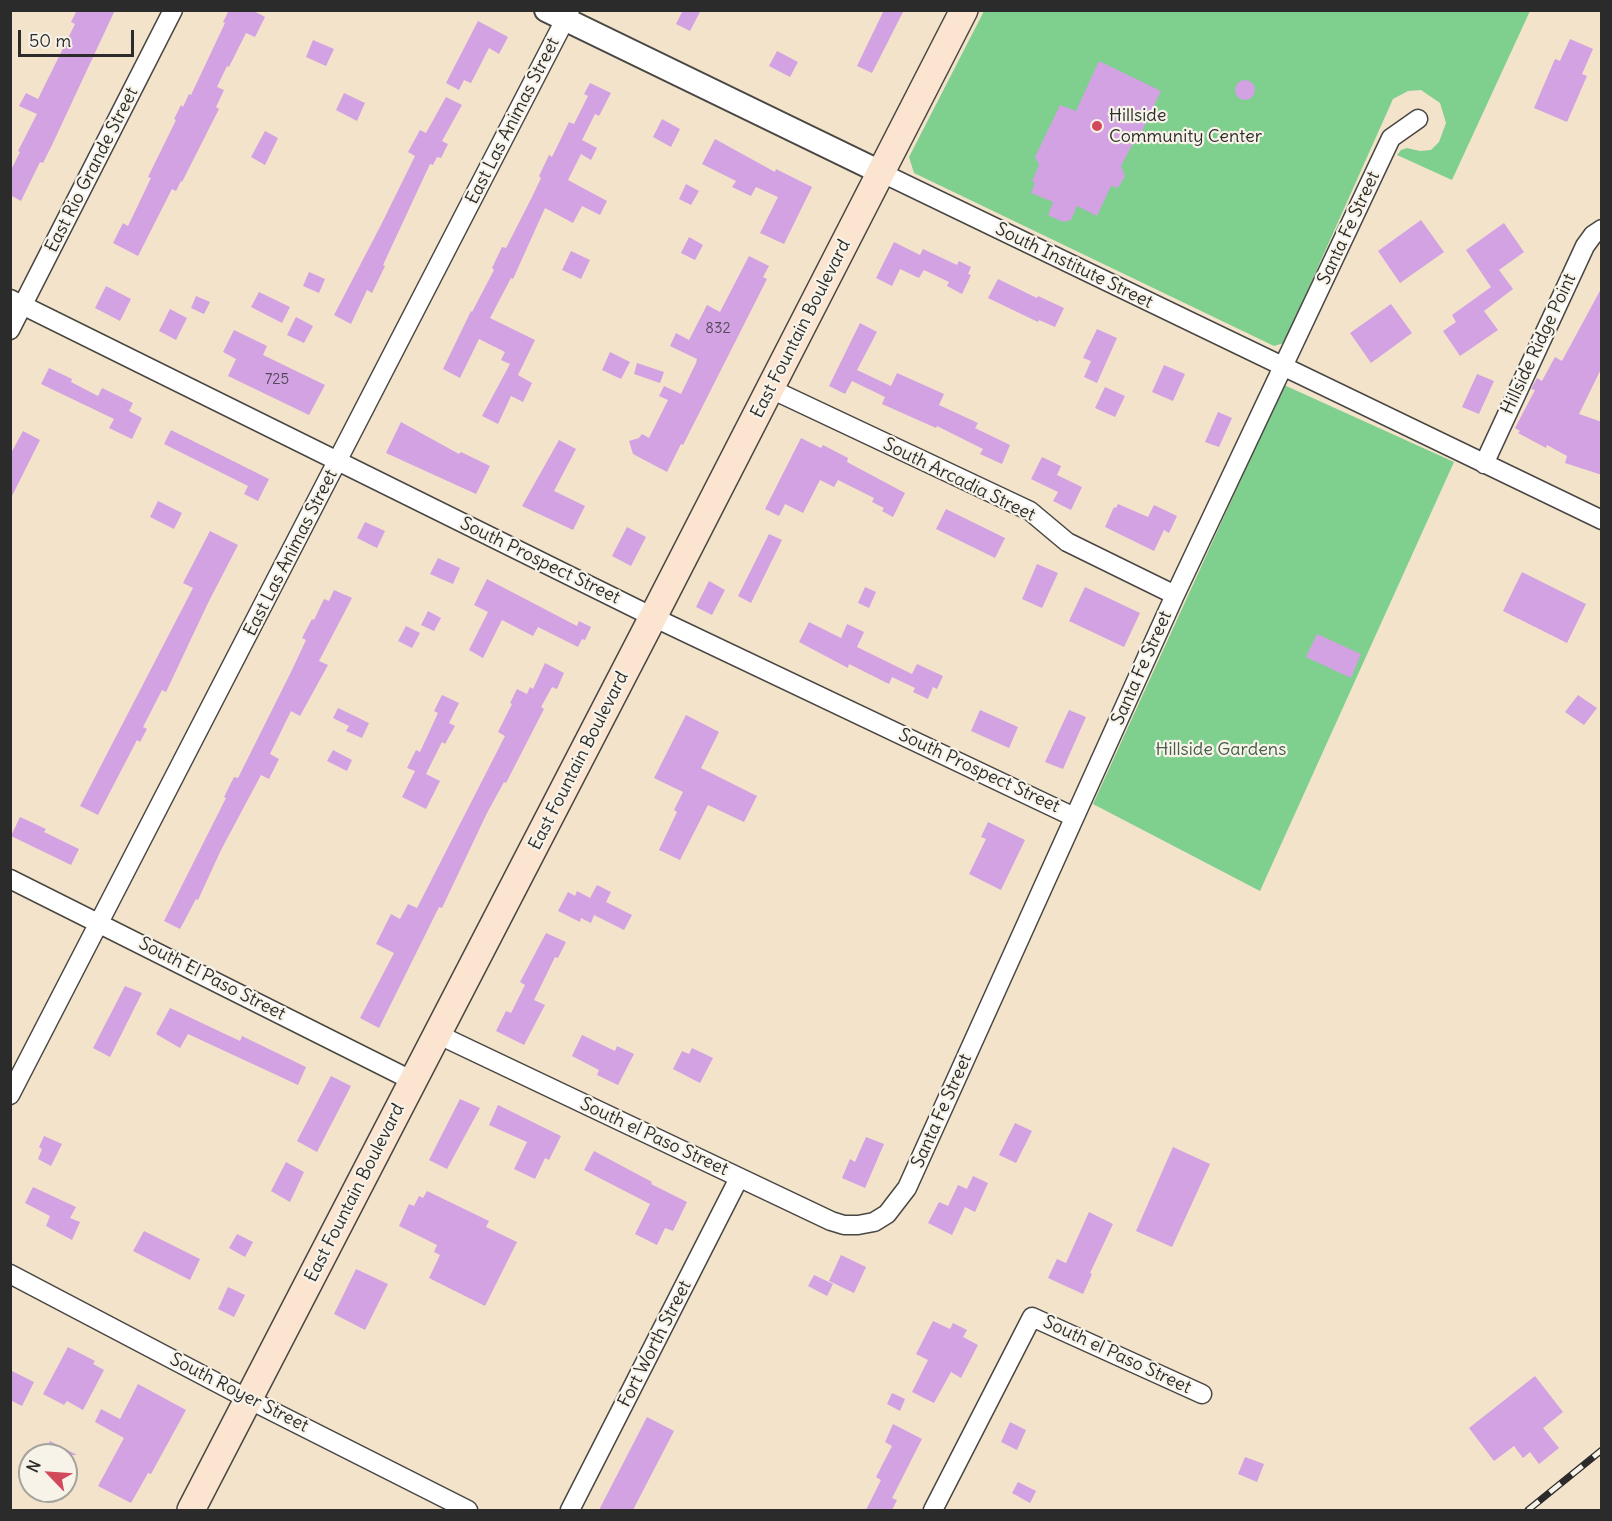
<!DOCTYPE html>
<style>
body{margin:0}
#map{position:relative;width:1612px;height:1521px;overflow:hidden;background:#f3e3cb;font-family:Delius,sans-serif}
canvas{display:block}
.frame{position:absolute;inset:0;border:12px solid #2b2b2b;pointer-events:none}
.north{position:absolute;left:18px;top:1443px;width:60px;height:60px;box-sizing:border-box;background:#f7f3e8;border:2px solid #a5a39c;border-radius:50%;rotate:295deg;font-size:16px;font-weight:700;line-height:24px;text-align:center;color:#2b2b2b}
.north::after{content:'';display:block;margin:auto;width:21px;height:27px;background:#d1495b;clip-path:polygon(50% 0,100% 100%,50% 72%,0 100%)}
.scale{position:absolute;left:18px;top:30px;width:116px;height:27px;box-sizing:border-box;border:3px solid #2b2b2b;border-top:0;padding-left:8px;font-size:18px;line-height:21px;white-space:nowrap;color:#2b2b2b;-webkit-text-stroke:4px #f7f3e8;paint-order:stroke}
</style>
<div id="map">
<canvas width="1612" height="1521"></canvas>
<div class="frame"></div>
<div class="north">N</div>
<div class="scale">50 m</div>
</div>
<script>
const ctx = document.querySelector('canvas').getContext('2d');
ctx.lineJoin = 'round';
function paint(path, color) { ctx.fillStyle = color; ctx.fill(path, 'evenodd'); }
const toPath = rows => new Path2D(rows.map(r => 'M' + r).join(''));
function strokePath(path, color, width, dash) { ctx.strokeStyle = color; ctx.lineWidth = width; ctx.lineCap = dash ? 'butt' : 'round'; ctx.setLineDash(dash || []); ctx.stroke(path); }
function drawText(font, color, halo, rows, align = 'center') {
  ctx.font = font + ' Delius,sans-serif'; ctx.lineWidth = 4.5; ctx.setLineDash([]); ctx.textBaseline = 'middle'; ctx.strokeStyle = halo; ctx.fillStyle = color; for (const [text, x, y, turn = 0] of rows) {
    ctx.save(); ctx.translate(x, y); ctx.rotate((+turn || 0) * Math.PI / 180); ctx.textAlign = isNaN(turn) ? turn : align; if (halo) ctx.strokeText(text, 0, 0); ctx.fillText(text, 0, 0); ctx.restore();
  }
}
paint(toPath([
 [984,11,1530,11,1452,180,1397,155,1401,150,1407,148,1420,151,1431,150,1439,142,1446,123,1440,103,1421,90,1408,91,1393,99,1284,343,1274,346,914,173,909,157],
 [1284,385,1454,462,1260,891,1093,804]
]), '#7fcf8f');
paint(toPath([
 [77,10,115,10,52,145,43,163,40,162,21,201,10,195,10,172,20,152,18,151,37,114,19,106,26,93,38,99,75,24,71,22],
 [229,10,252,10,265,17,255,37,246,33,229,67,227,66,217,87,224,90,216,107,219,109,182,182,181,181,176,191,172,189,138,256,113,243,123,223,128,226,151,178,148,177,176,120,174,119,181,105,183,107,189,94,191,95,225,23,223,22],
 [683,10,701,10,690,31,676,24],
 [884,10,904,10,872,73,857,66],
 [478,21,508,37,499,54,489,48,471,83,464,80,459,90,446,83],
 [1570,39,1593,49,1582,74,1587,76,1567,122,1534,108,1555,59,1560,61],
 [313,40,334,49,326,66,306,57],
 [777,51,798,62,790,77,769,66],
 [1099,61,1161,91,1136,144,1133,143,1121,166,1125,176,1118,188,1111,186,1097,216,1077,206,1071,220,1063,222,1048,215,1053,202,1031,193,1035,183,1032,181,1039,165,1035,157,1060,105,1076,111],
 '1235 90a10 10 0 1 1 20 0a10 10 0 1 1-20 0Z',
 [590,83,611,93,599,116,595,114,582,140,597,148,591,160,581,154,568,180,607,201,600,215,582,206,573,223,545,208,513,279,511,278,490,318,535,340,518,375,532,383,523,402,511,396,498,424,482,416,510,364,501,360,505,352,479,339,460,378,443,369,471,311,472,312,494,270,492,268,502,247,506,248,532,197,541,178,539,176,549,155,552,157,569,122,574,124,588,96,584,94],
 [344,93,365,103,357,121,336,110],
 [446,97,462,105,442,141,448,144,441,158,437,157,433,165,430,164,383,265,385,266,372,293,367,290,351,324,334,315,381,225,415,156,408,152,420,130,426,133],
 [662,119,680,129,671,147,653,137],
 [265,131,278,138,265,165,251,157],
 [715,139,775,172,776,169,812,187,784,244,760,233,778,197,756,187,751,196,732,187,736,181,702,164],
 [686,184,699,191,691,205,679,199],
 [1421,220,1444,252,1400,283,1378,251],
 [1504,223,1524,252,1499,270,1513,289,1484,311,1498,330,1460,356,1443,331,1456,322,1452,315,1491,287,1466,250],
 [689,237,703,245,695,260,681,253],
 [894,242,920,255,923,249,957,265,959,261,971,267,968,274,971,275,962,294,947,286,949,282,924,270,919,278,900,269,892,286,876,278],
 [571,251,590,260,581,279,562,270],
 [749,256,769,266,763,277,767,279,683,445,681,444,667,472,633,454,629,441,639,438,642,434,649,438,668,400,659,396,664,386,681,394,696,363,697,359,670,346,676,333,689,340,707,305,720,312],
 [309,272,325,279,319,293,303,286],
 [998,279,1037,298,1038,296,1064,308,1055,327,1039,320,1038,322,988,298],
 [106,286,131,299,120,321,95,308],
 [1602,287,1602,367,1579,414,1602,422,1602,475,1565,463,1567,456,1547,445,1546,448,1518,433,1520,431,1515,428,1535,390,1531,389,1537,378,1542,381,1555,357,1562,361],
 [259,292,290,307,282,323,251,307],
 [196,296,210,302,204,314,191,308],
 [1391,304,1412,333,1371,363,1350,333],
 [170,309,187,318,176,340,159,331],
 [296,317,313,326,304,343,287,335],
 [860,323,877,332,857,370,891,386,897,373,944,394,939,405,978,423,975,428,1010,445,1002,464,980,454,983,449,937,426,936,428,882,404,885,397,852,381,845,394,829,386],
 [1097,329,1117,338,1097,383,1084,377,1091,361,1083,358],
 [234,330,267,346,263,355,325,385,309,415,228,376,236,359,223,352],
 [610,352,630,362,621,379,602,370],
 [637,363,664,372,660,383,634,374],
 [1164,365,1185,374,1173,401,1152,392],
 [49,368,72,379,71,382,98,396,102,388,133,403,129,411,142,418,132,439,109,428,114,419,41,384],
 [1477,374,1494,381,1479,414,1462,407],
 [1105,387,1125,396,1115,417,1095,408],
 [1218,412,1232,418,1219,447,1205,442],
 [401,422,459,454,461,452,490,466,476,494,386,453],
 [171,430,269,479,258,501,244,494,248,486,164,444],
 [23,431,40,440,10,500,10,455],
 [801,438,821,448,823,445,848,458,847,462,905,493,893,517,882,511,884,508,872,502,874,498,838,480,834,487,820,480,803,513,785,504,779,516,765,509],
 [559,440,576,449,554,491,585,506,573,530,522,506],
 [1042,457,1061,466,1057,475,1082,487,1071,510,1053,501,1058,492,1031,479],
 [158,501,182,513,174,529,150,517],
 [1118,504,1148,517,1154,505,1177,516,1169,533,1164,530,1154,551,1105,527,1114,507,1116,508],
 [946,509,1005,538,995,558,936,529],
 [365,522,385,531,377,548,357,538],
 [627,527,646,537,631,566,612,556],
 [210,531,238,545,208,603,166,692,162,690,143,727,147,729,140,742,137,740,98,815,80,806,193,588,183,583],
 [769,534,782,540,751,603,738,596],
 [438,558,460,568,453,584,430,574],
 [1037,564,1058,573,1042,608,1022,599],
 [1522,572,1586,604,1567,643,1503,611],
 [487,579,577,626,579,621,591,627,585,640,582,639,578,647,538,627,533,636,502,620,483,658,469,650,488,612,474,605],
 [709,581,725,590,712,615,696,607],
 [865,587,876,592,869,608,858,603],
 [1085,587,1140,613,1124,647,1069,621],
 [334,590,352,598,319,661,328,665,300,716,291,711,270,754,279,759,269,779,261,775,221,850,198,900,196,899,180,929,164,921,226,798,224,797,234,777,238,778,291,672,306,640,302,638,312,619,314,620,324,599,329,601],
 [428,611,441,618,434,631,421,625],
 [809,622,841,638,847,624,864,632,857,647,912,674,917,664,943,676,937,689,933,687,928,699,913,692,915,688,892,677,889,684,849,664,848,668,799,642],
 [406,626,420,633,412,648,398,641],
 [1317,634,1361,654,1351,678,1306,657],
 [545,663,564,673,557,689,552,687,541,707,544,709,506,783,504,782,487,813,442,908,439,907,379,1028,360,1018,394,953,376,944,391,914,400,919,408,904,417,908,505,736,498,732,512,704,510,703,517,689,527,694,530,687,533,689],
 [442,695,459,703,449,723,455,726,445,744,442,742,426,774,440,781,426,809,402,797,415,771,407,768,416,750,420,752,438,713,434,711],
 [1578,695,1597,708,1584,725,1565,712],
 [338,708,369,723,362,738,346,731,349,726,333,718],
 [980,710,1018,727,1009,748,971,731],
 [1069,710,1086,717,1063,769,1045,762],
 [686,715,719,732,701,768,757,796,744,822,708,805,680,860,659,850,677,812,674,810,683,792,654,778],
 [333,750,352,760,347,771,327,761],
 [20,817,46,829,44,832,79,849,71,865,11,836],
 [988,822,1025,840,1001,890,969,874,986,839,981,837],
 [597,885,611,892,606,902,632,915,624,930,594,915,591,923,581,918,580,922,558,911,568,892,575,896,577,891,590,898],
 [546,933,566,942,558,958,555,957,534,1000,545,1005,524,1045,496,1031,506,1011,511,1013,525,985,520,982],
 [125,986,142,993,110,1057,93,1048],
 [170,1008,240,1041,242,1036,306,1067,298,1085,188,1034,180,1048,156,1034],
 [582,1035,615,1051,617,1046,634,1054,618,1085,597,1075,599,1070,572,1056],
 [692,1048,713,1058,700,1083,673,1069,682,1051,689,1054],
 [331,1076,351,1086,317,1152,297,1141],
 [460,1099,480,1108,447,1169,429,1160],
 [498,1105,561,1136,549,1160,545,1158,535,1179,514,1169,527,1142,489,1125],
 [1015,1123,1032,1131,1016,1163,999,1155],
 [44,1136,62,1144,51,1166,38,1159,42,1149,39,1147],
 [866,1137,884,1144,865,1188,842,1178,850,1159,855,1162],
 [1173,1147,1210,1164,1172,1247,1136,1231],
 [594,1151,652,1182,651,1184,687,1202,673,1231,665,1228,657,1245,635,1234,650,1204,584,1170],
 [286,1162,304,1172,290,1202,271,1191],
 [973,1176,988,1183,975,1212,965,1207,952,1235,928,1223,939,1202,948,1206,958,1185,967,1189],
 [33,1187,76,1207,70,1218,80,1222,72,1240,46,1226,50,1216,25,1203],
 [427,1191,489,1221,486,1227,517,1242,485,1306,429,1278,440,1255,434,1252,437,1245,399,1226,409,1204,414,1206,419,1196,423,1198],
 [1089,1212,1113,1224,1090,1273,1092,1274,1083,1294,1048,1278,1057,1259,1066,1263],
 [144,1231,200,1259,190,1280,133,1251],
 [237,1234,253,1242,245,1257,229,1248],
 [841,1255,866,1267,854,1293,829,1281],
 [356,1269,388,1284,365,1330,334,1314],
 [814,1275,833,1284,827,1296,808,1286],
 [228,1287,245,1295,234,1317,218,1309],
 [933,1321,950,1329,953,1323,967,1330,963,1337,978,1345,961,1378,951,1372,934,1403,912,1392,928,1360,916,1354],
 [68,1347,95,1361,93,1364,104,1370,83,1410,67,1401,64,1405,43,1394],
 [10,1370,34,1382,22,1406,10,1400],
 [1535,1376,1563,1412,1543,1428,1559,1448,1539,1464,1530,1452,1523,1458,1514,1446,1494,1461,1469,1428],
 [138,1384,186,1410,151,1474,148,1473,131,1503,98,1486,124,1438,95,1422,101,1409,120,1419],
 [892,1393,905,1399,900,1411,887,1404],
 [647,1417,674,1431,633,1510,599,1510],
 [1010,1422,1026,1430,1017,1450,1001,1442],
 [893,1424,922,1439,892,1498,897,1500,892,1510,866,1510,881,1480,876,1477,892,1446,885,1442],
 [50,1441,77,1455,42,1455],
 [1245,1457,1264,1464,1257,1482,1238,1474],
 [1018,1482,1036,1491,1030,1503,1012,1493]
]), '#d2a2e2');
const minor = toPath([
 [880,172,1602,520],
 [10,299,653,617,1074,817],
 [10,330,173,10],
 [771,389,1030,511,1067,542,1175,595],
 [1484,464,1585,246,1593,235,1602,229],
 [10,879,413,1081],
 [437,1034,831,1221,844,1225,858,1225,874,1222,887,1214,907,1188,1175,595,1391,138,1418,119],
 [10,1095,570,10],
 [10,1274,248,1399,468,1510],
 [570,1510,739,1178],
 [933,1510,1032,1317,1202,1394]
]);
const tertiary = toPath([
 [546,10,880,172]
]);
const secondary = toPath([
 [191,1510,653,617,964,10]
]);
strokePath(minor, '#494743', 21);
strokePath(tertiary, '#494743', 26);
strokePath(secondary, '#494743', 30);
strokePath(minor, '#fff', 18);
strokePath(tertiary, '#fff', 22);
strokePath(secondary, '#fce5d0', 27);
const rail = toPath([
 [1528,1510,1602,1450]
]);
strokePath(rail, '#2b2b2b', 7);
strokePath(rail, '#f7f3e8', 4.5, [14]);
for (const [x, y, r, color] of [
 [1097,126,6,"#d1495b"]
]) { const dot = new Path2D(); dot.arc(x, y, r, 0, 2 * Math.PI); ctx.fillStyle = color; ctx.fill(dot); strokePath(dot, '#f7f3e8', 2); }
drawText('15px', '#554959', null, [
 ["832",718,329],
 ["725",277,380]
]);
drawText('18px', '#2b2b2b', '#f7f3e8', [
 ["Hillside",1109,116],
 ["Community Center",1109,137]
], 'left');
drawText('18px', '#2b2b2b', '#f7f3e8', [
 ["East Las Animas Street",513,121,-63],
 ["East Rio Grande Street",92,170,-63],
 ["Santa Fe Street",1349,228,-65],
 ["South Institute Street",1074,266,26],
 ["East Fountain Boulevard",801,329,-63],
 ["Hillside Ridge Point",1539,344,-65],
 ["South Arcadia Street",959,480,26],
 ["East Las Animas Street",291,553,-63],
 ["South Prospect Street",540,561,26],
 ["Santa Fe Street",1142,668,-66],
 ["East Fountain Boulevard",579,761,-63],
 ["South Prospect Street",979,771,25],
 ["South El Paso Street",212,979,27],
 ["Santa Fe Street",942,1111,-66],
 ["South el Paso Street",654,1137,25],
 ["East Fountain Boulevard",355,1193,-63],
 ["Fort Worth Street",655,1344,-63],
 ["South el Paso Street",1117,1355,25],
 ["South Royer Street",239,1393,27]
]);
drawText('18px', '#445c49', '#f7f3e8', [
 ["Hillside Gardens",1221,750]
]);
</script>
